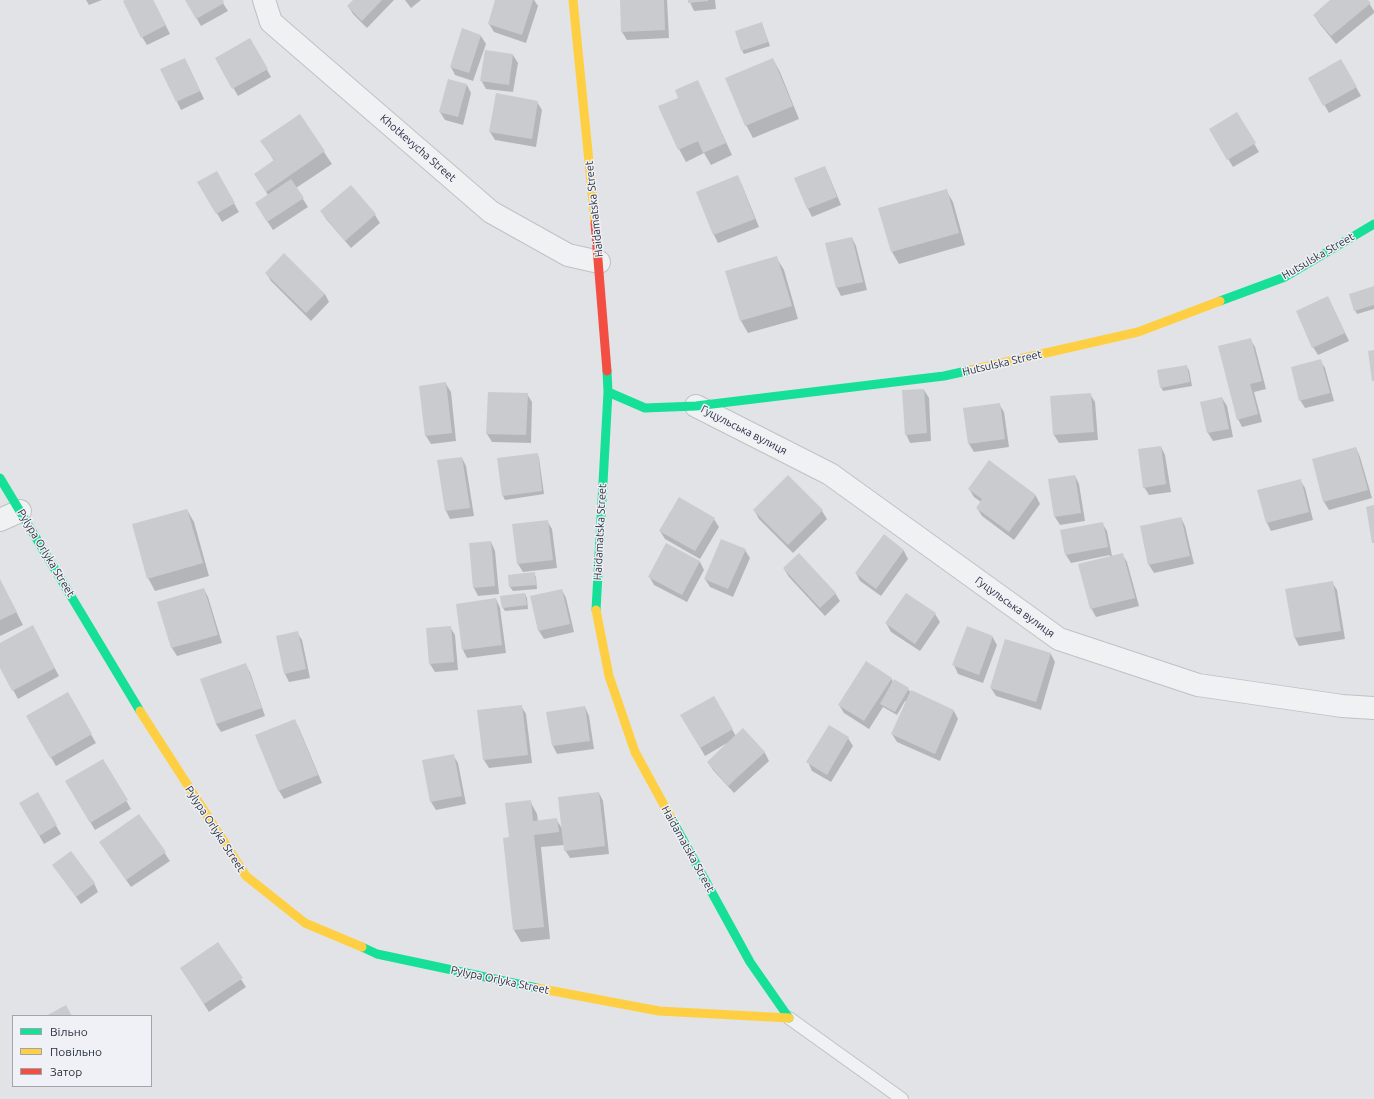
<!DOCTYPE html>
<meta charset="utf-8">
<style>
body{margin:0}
#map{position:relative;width:1374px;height:1099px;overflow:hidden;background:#e2e3e6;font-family:Ubuntu,sans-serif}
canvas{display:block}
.legend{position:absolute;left:12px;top:1015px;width:140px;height:72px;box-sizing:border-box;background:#eff1f6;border:1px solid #a0a4ac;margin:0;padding:5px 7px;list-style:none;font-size:12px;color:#2a303e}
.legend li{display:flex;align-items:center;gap:8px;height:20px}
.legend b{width:20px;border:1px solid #a0a4ac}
</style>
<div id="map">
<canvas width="1374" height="1099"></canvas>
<ul class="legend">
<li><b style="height:5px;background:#16e098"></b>Вільно</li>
<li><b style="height:5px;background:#ffcf43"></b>Повільно</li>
<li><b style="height:5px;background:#f24e42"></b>Затор</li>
</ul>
</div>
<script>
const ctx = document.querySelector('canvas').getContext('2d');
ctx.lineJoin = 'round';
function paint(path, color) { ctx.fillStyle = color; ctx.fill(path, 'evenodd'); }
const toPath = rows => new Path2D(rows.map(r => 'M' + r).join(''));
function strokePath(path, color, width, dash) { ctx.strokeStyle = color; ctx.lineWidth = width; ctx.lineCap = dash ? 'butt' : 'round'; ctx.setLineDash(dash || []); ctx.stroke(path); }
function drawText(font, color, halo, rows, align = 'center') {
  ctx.font = font + ' Ubuntu,sans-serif'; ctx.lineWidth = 3; ctx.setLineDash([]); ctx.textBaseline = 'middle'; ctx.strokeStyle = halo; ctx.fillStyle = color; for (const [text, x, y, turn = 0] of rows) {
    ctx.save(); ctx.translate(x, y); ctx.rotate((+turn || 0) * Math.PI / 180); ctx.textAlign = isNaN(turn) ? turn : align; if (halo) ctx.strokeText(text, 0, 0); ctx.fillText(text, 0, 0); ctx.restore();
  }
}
paint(toPath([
 [86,0,102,0,89,5],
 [127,0,153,0,170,34,147,45,142,37],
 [186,0,221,0,228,11,201,26],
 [354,0,394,0,367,28,353,14,348,6],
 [405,0,421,0,411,8],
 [496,0,534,0,538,6,526,43,494,32,489,24],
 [621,0,667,0,669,38,627,40,622,32],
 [689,0,715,0,716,9,694,11],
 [1332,0,1367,0,1374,11,1374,13,1336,44,1319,23,1314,15],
 [762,24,770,46,744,54,742,51],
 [481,36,486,44,473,81,455,75,451,67],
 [250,39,271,77,238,96,216,58],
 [513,55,518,63,513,92,486,89,481,80],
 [773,59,780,72,799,119,753,138,746,125],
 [1341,60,1361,96,1329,113,1309,78],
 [189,67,204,99,181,110,177,102],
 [697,81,704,94,732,155,711,165,704,153,686,162,679,149,680,98],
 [467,85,471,93,463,125,445,120,440,112],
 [537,102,542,110,536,147,495,140,490,132],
 [1237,114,1259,152,1233,167,1210,129],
 [299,115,332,164,296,188,308,207,273,230,261,212,268,195,255,174,274,161,262,141],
 [825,167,829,176,841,205,812,217,808,209,796,179],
 [216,172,239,212,222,222,199,182],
 [737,176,742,185,759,227,718,243,714,235,697,192],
 [946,190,953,202,965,245,899,264,892,252],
 [321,211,375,215,380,223,351,248,326,219],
 [852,238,856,246,867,290,841,296,837,288,826,244],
 [776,257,784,270,798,319,748,333,741,321,727,272],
 [266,273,325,294,329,302,311,321,271,281],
 [1374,287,1374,309,1357,314,1355,310],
 [1328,297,1349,341,1318,355,1313,347],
 [1250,339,1255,347,1266,389,1254,392,1262,422,1242,427,1238,419],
 [1320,360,1325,368,1334,401,1305,408,1300,400],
 [1186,366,1189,370,1192,386,1163,391,1161,387],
 [446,384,451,392,456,441,431,444,426,436],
 [924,390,929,398,931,441,910,443,906,434],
 [527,394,532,402,531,443,492,442,487,434],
 [1090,394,1095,402,1098,440,1059,443,1054,435],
 [1222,398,1227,406,1233,437,1213,441,1208,433,1201,403],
 [999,404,1004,412,1009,447,974,452,969,444],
 [1161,447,1165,455,1171,492,1149,495,1144,487],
 [1356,448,1360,457,1372,498,1329,510,1324,502,1313,460],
 [537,454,539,458,544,494,505,500,503,496],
 [462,458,466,466,474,516,450,519,446,511,438,461],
 [990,462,1036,496,1040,504,1014,540,982,516,977,508,981,502,974,497,969,489],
 [1075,476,1079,484,1085,521,1060,525,1055,517],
 [788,477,822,511,827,519,793,553,759,519,754,510],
 [1300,480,1305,488,1313,520,1271,531,1267,523],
 [187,510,194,522,209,576,155,591,148,578],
 [1181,518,1185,526,1194,564,1154,573,1149,565,1141,527],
 [714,519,719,527,700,559,665,539,660,531],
 [547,521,552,529,557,568,523,572,518,564],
 [1102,523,1107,531,1112,556,1122,554,1127,562,1139,606,1096,617,1091,608,1110,555,1071,563,1066,555],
 [884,536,904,551,908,559,881,596,860,581,856,573],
 [491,542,495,551,499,594,478,596,474,588],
 [667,544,700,562,704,570,687,602,654,585,649,576],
 [745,550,750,558,733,597,710,587,705,579],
 [784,569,835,593,840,601,825,616,789,577],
 [534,574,536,577,537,589,513,591,510,587,509,576],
 [0,580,23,625,0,636],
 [1332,582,1337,590,1345,639,1299,646,1295,638,1286,590],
 [204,589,208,597,222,643,177,656,172,648,159,603],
 [562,590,566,598,574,632,544,639,539,631,531,597],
 [525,594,527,598,528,609,505,611,503,608],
 [496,599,500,608,506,653,467,658,463,650],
 [935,614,940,622,920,651,891,632,886,623],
 [450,627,455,635,458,670,435,672,430,664,427,629],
 [297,632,302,640,310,678,289,682,285,674],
 [37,635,59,676,18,699,0,666,0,644],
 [992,636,997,645,983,683,958,674,954,665],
 [1005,640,1051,654,1055,662,1041,710,996,696,991,688],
 [245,664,250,672,265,716,221,732,216,724],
 [891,678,893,682,908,689,911,693,954,711,958,719,940,761,897,742,892,734,907,702,905,701,897,715,883,707,869,729,844,713,839,705],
 [67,693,96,743,56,766,27,716],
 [713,698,736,736,743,729,765,753,769,761,734,793,713,770,708,762,727,743,705,756,682,716],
 [521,706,526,714,532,763,489,768,484,760],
 [585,707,589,716,594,749,557,754,553,746,547,713],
 [294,720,299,728,322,783,284,799,279,791,256,736],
 [848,738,853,746,831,782,812,771,808,762],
 [453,755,458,763,466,804,436,810,431,802,423,761],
 [103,760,131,809,95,830,66,781],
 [599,793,603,801,609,854,570,858,565,850,564,845,541,847,550,939,521,942,514,930,510,838,530,801,537,814,538,821,556,819,563,830],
 [37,794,61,834,44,844,21,804],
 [139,815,170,861,131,887,105,850],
 [54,865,94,883,98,892,81,904],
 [218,944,246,987,209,1012,181,968]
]), '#0003');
paint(toPath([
 [125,0,153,0,166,25,141,38,123,1],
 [185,0,223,0,224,3,196,19],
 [353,0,382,0,362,21,347,6],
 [495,0,533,0,522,35,488,24],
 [620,0,664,0,665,30,621,32],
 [688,0,708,0,708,1,688,3],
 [1330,0,1368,0,1371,3,1331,36,1313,15],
 [762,22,768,42,741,51,735,31],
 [462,28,481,35,469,73,450,67],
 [250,38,268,69,232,89,215,58],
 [485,50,513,54,509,85,480,81],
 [185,58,200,91,176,102,160,69],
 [773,58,793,106,745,126,725,78],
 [1341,59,1357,87,1323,106,1308,78],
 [448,79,467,84,458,117,439,112],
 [698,80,726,143,703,153,698,141,678,150,658,106,678,98,675,90],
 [496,93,538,101,532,139,489,132],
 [1237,112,1256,143,1227,160,1209,129],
 [300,114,325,151,266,192,254,174,274,160,260,141],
 [825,166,837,197,807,209,794,178],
 [217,171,235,203,216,214,197,182],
 [738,175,755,219,713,235,696,192],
 [291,179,304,198,267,222,255,203],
 [351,185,376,214,345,241,320,211],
 [947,189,959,233,891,252,878,208],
 [852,237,863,282,836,288,825,243],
 [284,253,325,294,306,313,265,273],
 [777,256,792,306,740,321,725,271],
 [1374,286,1374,305,1354,311,1349,294],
 [1328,296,1345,333,1312,348,1296,311],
 [1251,338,1262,381,1250,384,1258,414,1237,420,1218,346],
 [1374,350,1374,381,1372,381,1368,351],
 [1321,359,1330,393,1299,401,1291,367],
 [1187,365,1190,382,1160,388,1157,370],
 [446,382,452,433,425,436,419,386],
 [924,389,927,433,905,435,902,390],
 [488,392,528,393,526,435,486,434],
 [1091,393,1094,432,1053,435,1050,396],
 [1222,397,1229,429,1207,433,1200,402],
 [1000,403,1005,439,968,444,963,408],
 [1161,446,1166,484,1143,488,1138,449],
 [1356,447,1368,490,1323,502,1312,459],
 [538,453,542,491,502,496,497,458],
 [462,457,470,508,445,511,437,460],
 [989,460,1036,495,1009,532,976,508,982,499,968,489],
 [788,475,823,510,788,545,753,510],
 [1075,475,1081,513,1054,517,1048,479],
 [1301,479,1309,512,1266,523,1257,490],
 [679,497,715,518,695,551,659,531],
 [1374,505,1374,543,1372,543,1366,507],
 [187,509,203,563,147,579,132,524],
 [1181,517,1190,556,1148,565,1140,526],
 [548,520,553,560,517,564,512,524],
 [1103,522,1108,547,1065,555,1060,530],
 [884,534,904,550,876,589,855,573],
 [721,539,746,549,728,589,704,579],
 [491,541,495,586,473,588,469,543],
 [666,543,700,561,682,595,648,577],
 [799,553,836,593,820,608,783,568],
 [1123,553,1135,598,1090,609,1078,564],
 [535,572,536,585,509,587,508,575],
 [0,579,17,612,0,620],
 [1333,581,1341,631,1294,638,1285,589],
 [204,588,218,635,171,648,157,602],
 [562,589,570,624,538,631,530,596],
 [525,593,527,605,502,608,500,596],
 [906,593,936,613,915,644,885,623],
 [496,598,502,645,462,650,456,604],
 [33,625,55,668,12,691,0,668,0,643],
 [451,626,454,662,429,664,426,628],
 [967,626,993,636,979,675,952,665],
 [298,631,306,669,284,674,276,636],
 [1005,639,1051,653,1036,702,990,688],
 [866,661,892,678,864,721,838,705],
 [246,663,262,708,216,724,200,679],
 [894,679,909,688,895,712,880,704],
 [911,690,954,710,935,754,891,734],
 [68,692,92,734,50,758,26,716],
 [714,696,733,729,700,748,680,715],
 [522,705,528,755,483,760,477,710],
 [585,706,590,741,552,746,546,712],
 [295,719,318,775,278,791,255,735],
 [829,725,849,737,827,775,806,762],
 [743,728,765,752,728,786,707,762],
 [454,754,462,796,430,802,422,760],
 [103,759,128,800,90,823,65,781],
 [38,792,57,825,39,836,19,803],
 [599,792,605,846,564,851,558,797],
 [531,800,533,821,557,818,559,832,534,835,544,927,513,930,503,838,509,837,505,803],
 [139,814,166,852,126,880,99,842],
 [71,851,95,883,76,897,52,865],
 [218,942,243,978,204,1004,180,968],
 [66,1005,72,1016,46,1016]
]), '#cacbce');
const lane = toPath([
 [789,1018,902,1099]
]);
const street = toPath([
 [264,0,271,22,491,212,568,255,599,262],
 [696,406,830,474,1059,639,1198,685,1342,706,1374,708],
 [0,520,20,511]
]);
strokePath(lane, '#c0c1c4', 14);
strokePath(street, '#c0c1c4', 24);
strokePath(lane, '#f0f1f3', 12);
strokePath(street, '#f0f1f3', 22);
strokePath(toPath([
 [1220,301,1285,277,1374,224],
 [608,392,645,408,696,406,944,376,971,370],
 [0,478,140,711],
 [596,610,608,392,607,371],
 [671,818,750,962,789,1018],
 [362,947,377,954,537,988]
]), '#16e098', 9);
strokePath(toPath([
 [573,0,595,223],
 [971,370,1138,332,1220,301],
 [596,610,609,676,635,752,671,818],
 [140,711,246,876,305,923,362,947],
 [537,988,659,1011,789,1018]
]), '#ffcf43', 9);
strokePath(toPath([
 [595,223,607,371]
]), '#f24e42', 9);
drawText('11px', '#2a303e', '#eff1f6', [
 ["Khotkevycha Street",418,148,41],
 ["Haidamatska Street",594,209,-96],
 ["Hutsulska Street",1318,256,-30],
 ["Hutsulska Street",1002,363,-13],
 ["Гуцульська вулиця",744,430,27],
 ["Haidamatska Street",600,532,-87],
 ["Pylypa Orlyka Street",46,553,59],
 ["Гуцульська вулиця",1015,607,36],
 ["Pylypa Orlyka Street",215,829,57],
 ["Haidamatska Street",688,849,61],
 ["Pylypa Orlyka Street",500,980,12]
]);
</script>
